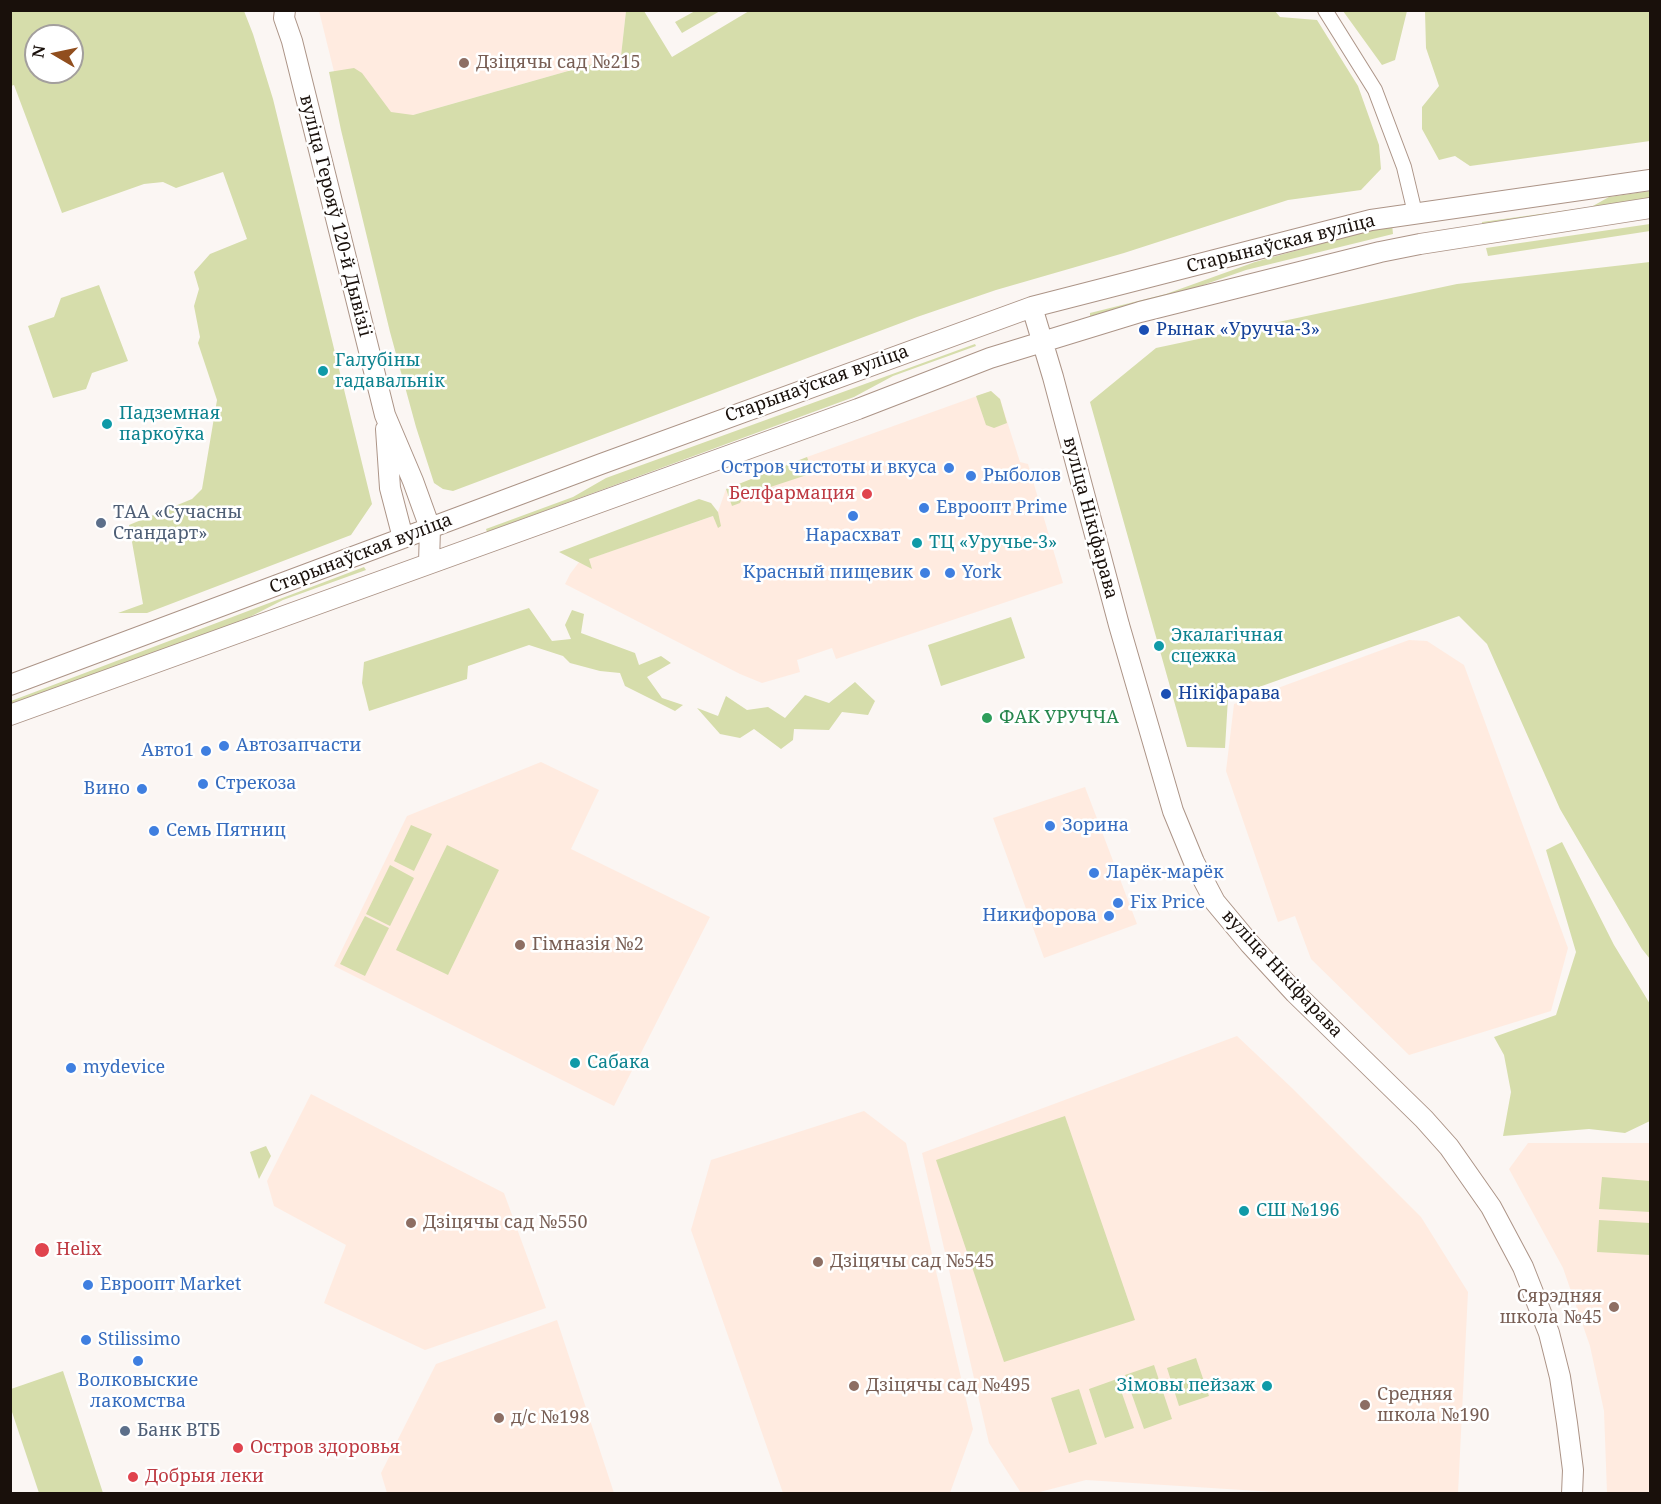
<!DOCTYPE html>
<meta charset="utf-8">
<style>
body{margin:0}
#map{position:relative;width:1661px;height:1504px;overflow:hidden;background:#fbf6f3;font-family:"Noto Serif",serif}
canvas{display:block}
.frame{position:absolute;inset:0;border:12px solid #19100b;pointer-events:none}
.north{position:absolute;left:24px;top:24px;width:60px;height:60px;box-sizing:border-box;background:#fff;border:2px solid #a39f9d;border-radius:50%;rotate:279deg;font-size:16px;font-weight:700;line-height:24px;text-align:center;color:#19100b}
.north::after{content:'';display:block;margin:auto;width:21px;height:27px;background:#914e1e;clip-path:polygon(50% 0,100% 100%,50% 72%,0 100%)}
</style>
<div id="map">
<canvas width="1661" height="1504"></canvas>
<div class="frame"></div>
<div class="north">N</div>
</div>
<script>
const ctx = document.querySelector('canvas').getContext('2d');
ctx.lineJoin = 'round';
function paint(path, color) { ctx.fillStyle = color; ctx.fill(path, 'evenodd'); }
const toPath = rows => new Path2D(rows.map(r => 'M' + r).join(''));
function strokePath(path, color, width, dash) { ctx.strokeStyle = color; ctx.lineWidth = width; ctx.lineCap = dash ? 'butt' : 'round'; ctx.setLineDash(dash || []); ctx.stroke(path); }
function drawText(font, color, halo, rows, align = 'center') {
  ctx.font = font + ' "Noto Serif",serif'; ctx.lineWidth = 5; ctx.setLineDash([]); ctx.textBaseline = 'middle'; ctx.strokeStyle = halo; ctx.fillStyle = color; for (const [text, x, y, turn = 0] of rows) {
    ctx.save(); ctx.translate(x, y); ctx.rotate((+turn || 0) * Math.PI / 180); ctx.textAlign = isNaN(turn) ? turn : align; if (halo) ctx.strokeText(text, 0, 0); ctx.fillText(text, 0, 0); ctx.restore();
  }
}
paint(toPath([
 [319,11,626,11,621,56,413,115,348,128],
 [991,391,1000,399,1020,462,1028,464,1063,583,836,659,832,648,797,660,800,672,762,683,740,674,565,584,570,574,579,562,713,516,718,512,726,489,807,457],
 [1409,640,1427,641,1464,665,1568,948,1551,1011,1409,1055,1311,959,1295,916,1278,922,1226,771,1234,704],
 [541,762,599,790,571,849,710,917,614,1106,334,966,407,816],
 [1085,787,1137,924,1044,958,993,818],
 [1237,1036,1292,1088,1421,1217,1468,1292,1458,1493,1305,1494,1086,1480,1036,1493,1021,1493,989,1443,922,1153],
 [311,1094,504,1193,546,1308,425,1350,324,1303,346,1245,274,1206,267,1181],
 [864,1111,906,1143,973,1429,950,1493,783,1493,691,1230,711,1160],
 [1528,1143,1650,1143,1650,1493,1607,1493,1604,1411,1590,1346,1563,1268,1509,1169],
 [557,1320,614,1493,387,1493,381,1473,436,1364]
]), '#ffebe0');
paint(toPath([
 [11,10,244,11,253,34,273,99,372,504,351,535,147,613,118,613,143,604,129,525,192,499,202,489,217,400,198,343,200,337,194,306,199,289,194,272,210,254,247,239,223,172,176,188,163,182,144,184,62,213,14,85,11,86],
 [36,36,72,36,72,72,36,72],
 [626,11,644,11,672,57,749,11,1275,11,1280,17,1317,20,1358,86,1379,145,1381,169,1361,190,1288,200,1124,253,996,290,917,317,453,491,443,489,434,483,416,427,390,332,341,130,329,72,354,68,362,73,391,112,413,115,621,56],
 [695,11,720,11,682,33,675,22],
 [1343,11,1407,11,1395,60,1382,65],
 [1425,11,1650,11,1650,141,1470,166,1455,156,1439,160,1422,129,1422,107,1439,86,1426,48],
 [1650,191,1650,201,1483,228,1482,222,1591,207,1609,197],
 [1392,224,1393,234,1246,270,1166,298,1090,317,1090,313,1166,294,1255,262],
 [1650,224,1650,231,1488,256,1486,248],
 [1650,262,1650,959,1642,949,1560,809,1487,644,1459,616,1228,698,1225,748,1187,747,1090,402,1156,348,1457,284],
 [99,285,128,361,92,373,86,389,53,398,28,326,54,317,61,298],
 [975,344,976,346,893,376,854,397,487,532,486,529,573,497,606,478],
 [991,391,1000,399,1007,423,994,428,986,425,976,396],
 [807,457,813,473,743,496,740,503,732,506,726,489],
 [699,499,711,503,718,512,721,526,718,528,713,516,589,559,592,569,559,552],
 [364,567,366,570,283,600,244,620,11,707,11,701],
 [529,608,552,641,571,639,565,625,572,610,584,614,581,633,635,653,639,665,661,656,671,663,647,677,662,698,683,705,675,711,625,686,620,673,600,671,570,663,563,656,529,645,468,666,467,679,369,711,362,683,364,662],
 [1011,617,1025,658,941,686,928,645],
 [855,682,875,701,868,715,842,712,829,730,794,729,793,740,781,749,754,729,740,738,720,734,697,708,718,716,726,696,747,710,768,707,785,718,805,695,829,703],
 [411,825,432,834,414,871,394,861],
 [1562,842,1614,945,1650,1004,1650,1121,1625,1133,1589,1129,1503,1136,1511,1092,1504,1055,1494,1037,1556,1015,1576,952,1546,850],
 [447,845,499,870,448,975,396,950],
 [390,865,414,878,390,926,366,914],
 [365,916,389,928,365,976,340,964],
 [1065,1116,1135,1320,1004,1362,936,1160],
 [266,1146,271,1156,259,1179,250,1152],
 [1602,1177,1650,1181,1650,1212,1599,1209],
 [1599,1220,1650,1223,1650,1255,1597,1252],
 [1196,1358,1209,1396,1179,1406,1167,1368],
 [1154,1365,1172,1419,1144,1429,1125,1375],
 [63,1371,103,1493,39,1493,11,1409,11,1389],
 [1117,1379,1134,1428,1105,1438,1089,1389],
 [1079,1389,1097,1444,1069,1453,1051,1398]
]), '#d6ddab');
const street = toPath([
 [1325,10,1375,90,1404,167,1415,213]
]);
const secondary = toPath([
 [285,10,284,18,292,41,385,415,413,481,430,528,429,563],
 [1032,307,1053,377,1119,625,1173,811,1194,862,1215,902,1250,944,1295,993,1424,1119,1449,1147,1491,1207,1523,1267,1549,1333,1560,1377,1567,1423,1573,1470,1572,1494],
 [386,429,390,488,403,538],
 [10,685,601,464,1032,307,1371,220,1650,180],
 [10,715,858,409,990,358,1140,312,1380,252,1420,244,1650,208]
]);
strokePath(street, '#ac9487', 16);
strokePath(secondary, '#ac9487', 22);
strokePath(street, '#fff', 14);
strokePath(secondary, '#fff', 20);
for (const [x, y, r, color] of [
 [464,63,6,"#8d6e63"],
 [1144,330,6,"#1a4fb4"],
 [323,371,6,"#0f9aa8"],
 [107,424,6,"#0f9aa8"],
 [949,468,6,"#3f7fe0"],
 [971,476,6,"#3f7fe0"],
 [867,494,6,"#e0444e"],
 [924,508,6,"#3f7fe0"],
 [853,516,6,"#3f7fe0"],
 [101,523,6,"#5c6f8a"],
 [917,543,6,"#0f9aa8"],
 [925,573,6,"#3f7fe0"],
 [950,573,6,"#3f7fe0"],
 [1159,646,6,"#0f9aa8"],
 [1166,694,6,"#1a4fb4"],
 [987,718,6,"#2e9e5b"],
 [224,746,6,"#3f7fe0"],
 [206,751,6,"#3f7fe0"],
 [203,784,6,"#3f7fe0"],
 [142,789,6,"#3f7fe0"],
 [1050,826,6,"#3f7fe0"],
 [154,831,6,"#3f7fe0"],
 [1094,873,6,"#3f7fe0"],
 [1118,903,6,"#3f7fe0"],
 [1109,916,6,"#3f7fe0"],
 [520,945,6,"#8d6e63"],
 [575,1063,6,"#0f9aa8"],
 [71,1068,6,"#3f7fe0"],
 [1244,1211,6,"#0f9aa8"],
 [411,1223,6,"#8d6e63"],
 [42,1250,8,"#e0444e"],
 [818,1262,6,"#8d6e63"],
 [88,1285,6,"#3f7fe0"],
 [1614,1307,6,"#8d6e63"],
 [86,1340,6,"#3f7fe0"],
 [138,1361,6,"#3f7fe0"],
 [854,1386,6,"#8d6e63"],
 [1267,1386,6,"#0f9aa8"],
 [1365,1405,6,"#8d6e63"],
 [499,1418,6,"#8d6e63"],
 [125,1431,6,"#5c6f8a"],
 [238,1448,6,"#e0444e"],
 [133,1477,6,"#e0444e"]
]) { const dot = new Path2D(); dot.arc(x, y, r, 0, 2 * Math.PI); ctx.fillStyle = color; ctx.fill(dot); strokePath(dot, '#fff', 2); }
drawText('18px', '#785e54', '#fff', [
 ["Дзіцячы сад №215",476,63],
 ["Гімназія №2",532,945],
 ["Дзіцячы сад №550",423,1223],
 ["Дзіцячы сад №545",830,1262],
 ["Сярэдняя",1602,1297,"right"],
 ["школа №45",1602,1318,"right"],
 ["Дзіцячы сад №495",866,1386],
 ["Средняя",1377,1395],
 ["школа №190",1377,1416],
 ["д/с №198",511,1418]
], 'left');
drawText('18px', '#19100b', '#fff', [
 ["вуліца Герояў 120-й Дывізіі",335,216,76],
 ["Старынаўская вуліца",1281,244,-14],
 ["Старынаўская вуліца",817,384,-20],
 ["вуліца Нікіфарава",1090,518,75],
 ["Старынаўская вуліца",361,554,-21],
 ["вуліца Нікіфарава",1282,974,47]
]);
drawText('18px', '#164399', '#fff', [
 ["Рынак «Уручча-3»",1156,330],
 ["Нікіфарава",1178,694]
], 'left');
drawText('18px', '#0d838f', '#fff', [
 ["Галубіны",335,361],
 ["гадавальнік",335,382],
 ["Падземная",119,414],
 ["паркоўка",119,435],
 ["ТЦ «Уручье-3»",929,543],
 ["Экалагічная",1171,636],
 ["сцежка",1171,657],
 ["Сабака",587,1063],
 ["СШ №196",1256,1211],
 ["Зімовы пейзаж",1255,1386,"right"]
], 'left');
drawText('18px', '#366cbe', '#fff', [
 ["Остров чистоты и вкуса",937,468,"right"],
 ["Рыболов",983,476],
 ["Евроопт Prime",936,508],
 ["Нарасхват",853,536,"center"],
 ["Красный пищевик",913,573,"right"],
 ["York",962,573],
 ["Автозапчасти",236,746],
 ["Авто1",194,751,"right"],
 ["Стрекоза",215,784],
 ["Вино",130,789,"right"],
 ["Зорина",1062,826],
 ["Семь Пятниц",166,831],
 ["Ларёк-марёк",1106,873],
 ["Fix Price",1130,903],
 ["Никифорова",1097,916,"right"],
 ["mydevice",83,1068],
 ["Евроопт Market",100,1285],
 ["Stilissimo",98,1340],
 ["Волковыские",138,1381,"center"],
 ["лакомства",138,1402,"center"]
], 'left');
drawText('18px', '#be3a42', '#fff', [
 ["Белфармация",855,494,"right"],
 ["Helix",56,1250],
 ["Остров здоровья",250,1448],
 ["Добрыя леки",145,1477]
], 'left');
drawText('18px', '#4e5e75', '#fff', [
 ["ТАА «Сучасны",113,513],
 ["Стандарт»",113,534],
 ["Банк ВТБ",137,1431]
], 'left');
drawText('18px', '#27864d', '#fff', [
 ["ФАК УРУЧЧА",999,718]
], 'left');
</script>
